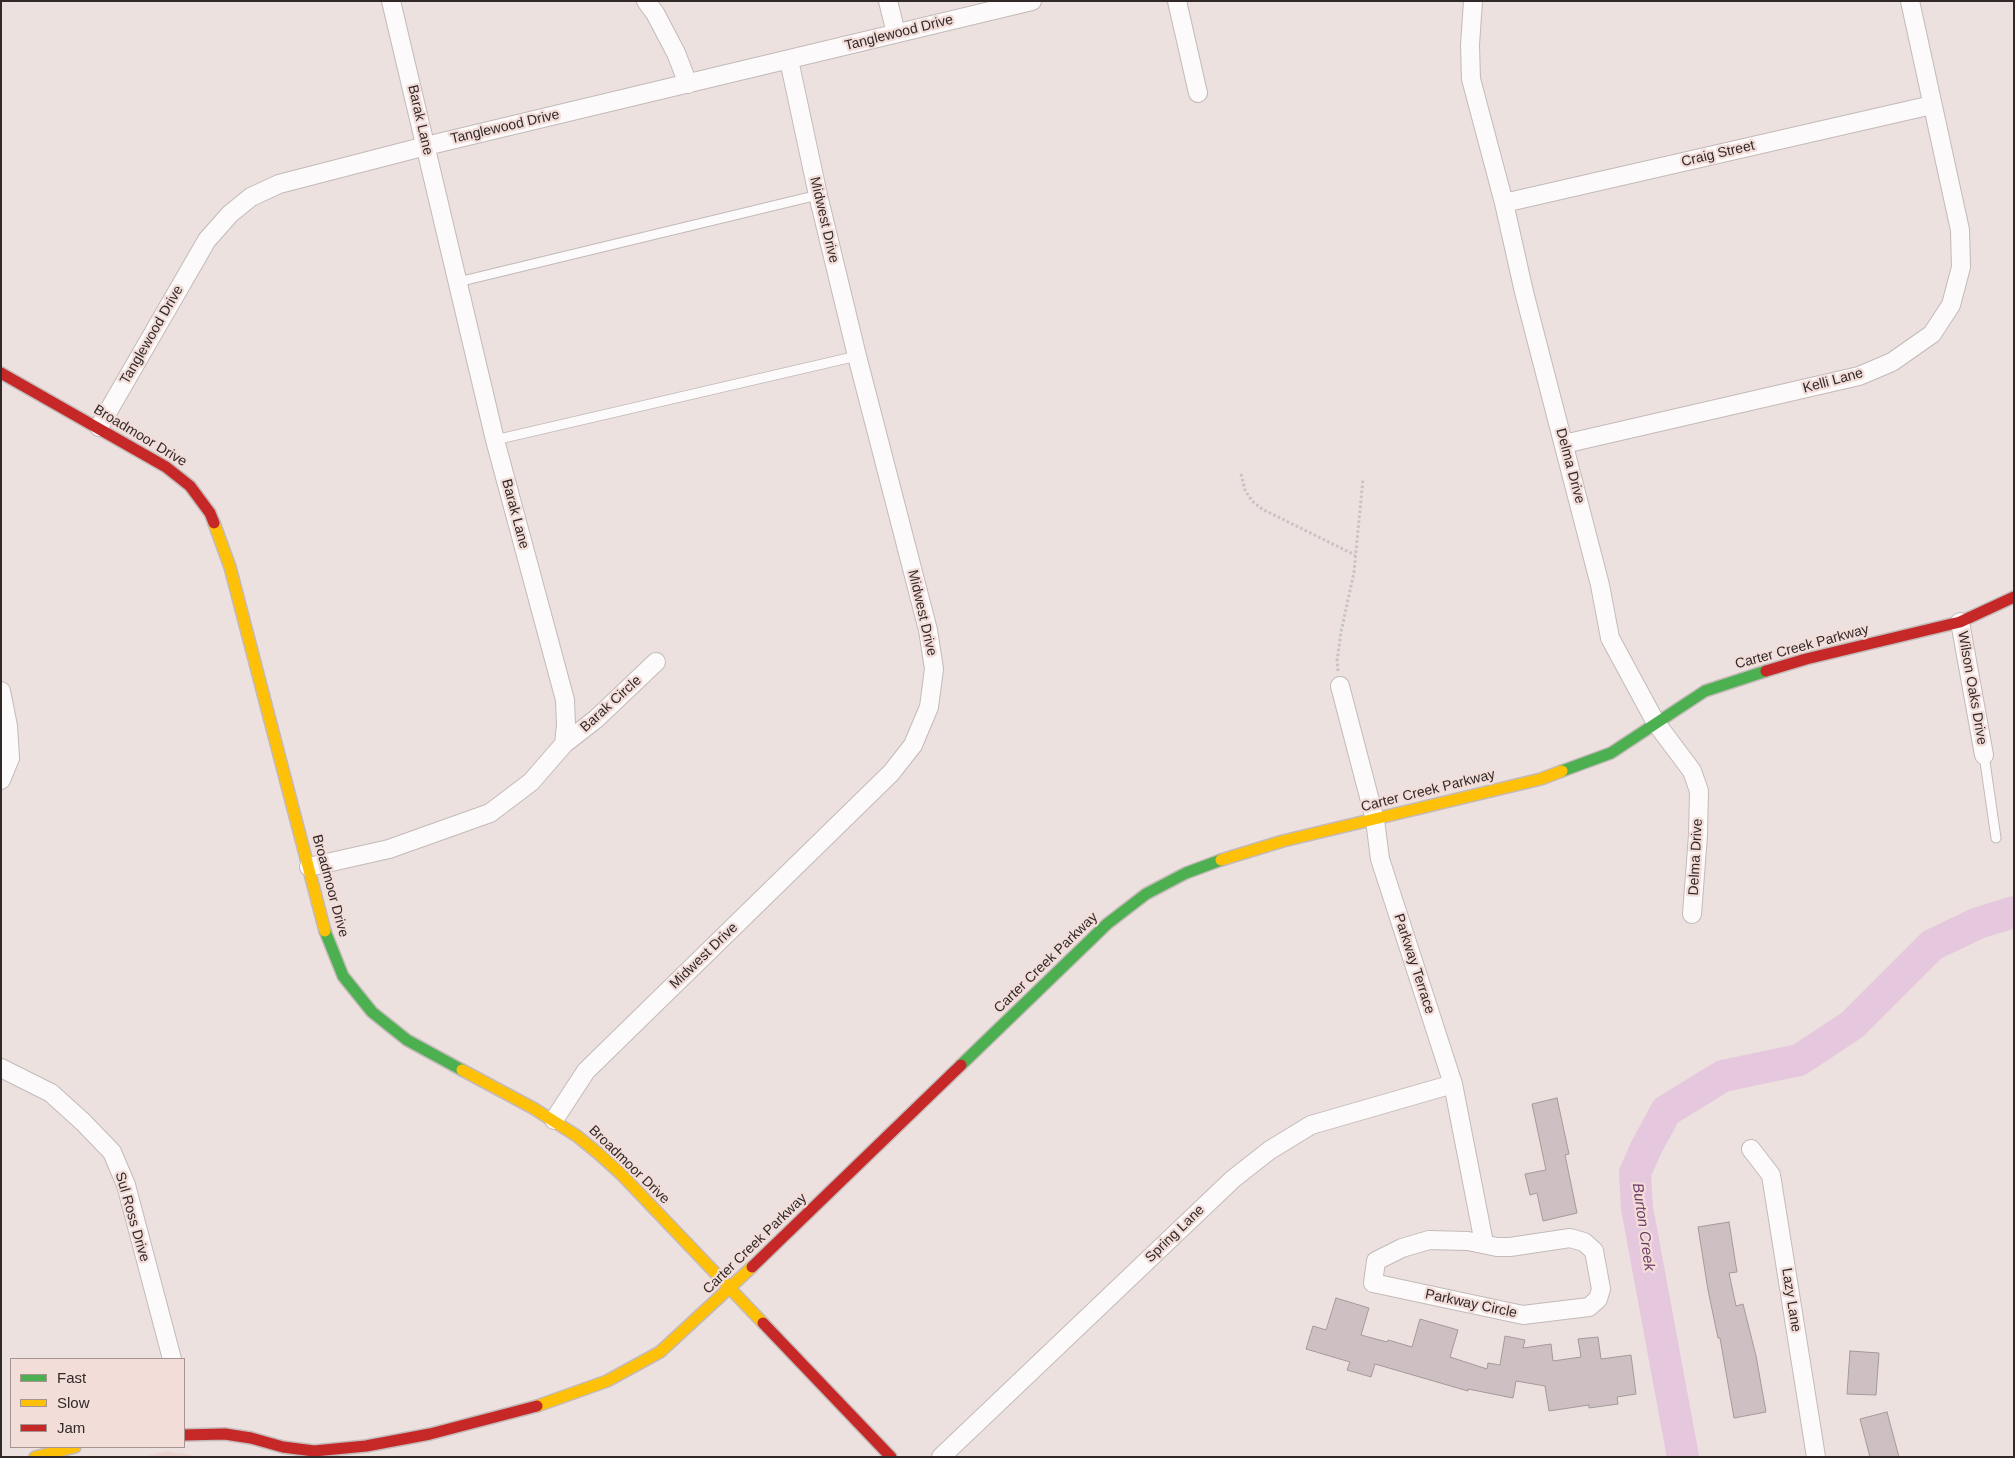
<!DOCTYPE html>
<style>
body{margin:0}
#map{position:relative;width:2015px;height:1458px;overflow:hidden;background:#ece1df;font-family:Helvetica,sans-serif}
canvas{display:block}
.frame{position:absolute;inset:0;border:2px solid #312928;pointer-events:none}
.legend{position:absolute;left:10px;top:1358px;width:175px;height:90px;box-sizing:border-box;background:#f2ddd9;border:1px solid #a59592;margin:0;padding:6px 9px;list-style:none;font-size:15px;color:#312928}
.legend li{display:flex;align-items:center;gap:10px;height:25px}
.legend b{width:25px;border:1px solid #a59592}
</style>
<div id="map">
<canvas width="2015" height="1458"></canvas>
<div class="frame"></div>
<ul class="legend">
<li><b style="height:6px;background:#4caf50"></b>Fast</li>
<li><b style="height:6px;background:#ffc107"></b>Slow</li>
<li><b style="height:6px;background:#c62828"></b>Jam</li>
</ul>
</div>
<script>
const ctx = document.querySelector('canvas').getContext('2d');
ctx.lineJoin = 'round';
function paint(path, color) { ctx.fillStyle = color; ctx.fill(path, 'evenodd'); }
const toPath = rows => new Path2D(rows.map(r => 'M' + r).join(''));
function strokePath(path, color, width, dash) { ctx.strokeStyle = color; ctx.lineWidth = width; ctx.lineCap = dash ? 'butt' : 'round'; ctx.setLineDash(dash || []); ctx.stroke(path); }
function drawText(font, color, halo, rows, align = 'center') {
  ctx.font = font + ' Helvetica,sans-serif'; ctx.lineWidth = 4.5; ctx.setLineDash([]); ctx.textBaseline = 'middle'; ctx.strokeStyle = halo; ctx.fillStyle = color; for (const [text, x, y, turn = 0] of rows) {
    ctx.save(); ctx.translate(x, y); ctx.rotate((+turn || 0) * Math.PI / 180); ctx.textAlign = isNaN(turn) ? turn : align; if (halo) ctx.strokeText(text, 0, 0); ctx.fillText(text, 0, 0); ctx.restore();
  }
}
paint(toPath([
 [166,1451,203,1457,143,1457]
]), '#ecd6d3');
strokePath(toPath([
 [1683,1457,1637,1208,1635,1173,1646,1148,1666,1111,1723,1076,1799,1060,1852,1025,1932,945,1978,923,2014,912]
]), '#e6c8de', 32);
const building = toPath([
 [1557,1098,1569,1154,1565,1155,1577,1213,1543,1221,1537,1193,1530,1195,1525,1174,1546,1170,1532,1104,1557,1098],
 [1729,1222,1737,1272,1729,1273,1736,1306,1743,1304,1756,1356,1766,1412,1734,1418,1720,1338,1718,1338,1708,1290,1698,1227,1729,1222],
 [1336,1298,1369,1308,1361,1335,1387,1342,1388,1340,1412,1347,1420,1319,1458,1330,1450,1357,1487,1369,1488,1363,1500,1365,1505,1336,1525,1340,1523,1348,1551,1344,1553,1361,1581,1357,1578,1339,1598,1337,1601,1359,1631,1355,1636,1394,1617,1397,1618,1404,1589,1408,1589,1405,1549,1411,1545,1386,1516,1381,1513,1398,1468,1389,1468,1391,1375,1364,1371,1377,1347,1370,1350,1362,1306,1349,1313,1326,1326,1330,1336,1298],
 [1850,1351,1879,1353,1876,1395,1847,1394,1850,1351],
 [1887,1412,1899,1457,1870,1457,1860,1419,1887,1412]
]);
paint(building, '#cec0c2');
strokePath(building, '#a29a9a', 1);
const lane = toPath([
 [458,282,818,195],
 [495,440,857,356],
 [1984,755,1996,838]
]);
const street = toPath([
 [391,1,495,440,565,700,566,725,564,744],
 [646,1,655,13,676,53,688,84],
 [888,1,896,33],
 [1177,1,1198,93],
 [1473,1,1470,45,1471,79,1504,203,1524,292,1600,585,1610,638,1656,723,1692,771,1699,791,1698,835,1692,914],
 [1504,203,1932,105],
 [99,427,207,240,230,214,251,197,279,184,426,146,1032,1],
 [1564,444,1859,376,1892,362,1932,334,1951,305,1961,267,1960,230,1910,1],
 [1960,622,1984,755],
 [1340,686,1375,820,1380,859,1453,1084,1484,1243],
 [1,691,8,726,10,758,1,780],
 [309,867,389,849,490,813,531,782,564,744,596,719,656,662],
 [1,1068,51,1093,83,1122,112,1152,126,1185,172,1359],
 [554,1120,586,1071,891,773,913,745,929,707,934,669,928,630,857,356,818,195,789,60],
 [1751,1149,1771,1175,1816,1457],
 [1570,1238,1584,1242,1594,1251,1601,1289,1598,1299,1589,1307,1523,1315,1373,1283,1376,1261,1402,1248,1429,1240,1468,1241,1497,1247,1510,1247,1570,1238],
 [941,1457,1233,1179,1270,1150,1311,1125,1453,1084]
]);
const fast = toPath([
 [1562,771,1611,753,1705,691,1766,671],
 [325,931,343,976,372,1012,407,1040,462,1070],
 [961,1065,1107,924,1146,894,1186,873,1221,860]
]);
const slow = toPath([
 [214,523,230,567,325,931],
 [1221,860,1283,841,1541,779,1562,771],
 [462,1070,533,1108,577,1136,599,1154,620,1173,763,1323],
 [537,1406,607,1381,660,1352,752,1267],
 [35,1457,75,1447]
]);
const jam = toPath([
 [1,373,166,467,190,486,210,513,214,523],
 [1766,671,1806,659,1960,622,2014,597],
 [752,1267,961,1065],
 [763,1323,891,1457],
 [184,1435,225,1434,251,1438,283,1447,314,1451,366,1446,430,1434,537,1406]
]);
strokePath(lane, '#c3bab9', 11);
strokePath(street, '#c3bab9', 20);
strokePath(fast, '#c3bab9', 14);
strokePath(slow, '#c3bab9', 14);
strokePath(jam, '#c3bab9', 14);
strokePath(toPath([
 [1241,474,1245,490,1252,501,1262,509,1355,555],
 [1338,671,1337,661,1341,632,1354,572,1363,479]
]), '#c7c3c2', 3, [2.5, 2.5]);
strokePath(lane, '#fcfafa', 9);
strokePath(street, '#fcfafa', 18);
strokePath(fast, '#4caf50', 11);
strokePath(slow, '#ffc107', 11);
strokePath(jam, '#c62828', 11);
drawText('14px', '#312928', '#f2ddd9', [
 ["Tanglewood Drive",899,33,-14],
 ["Barak Lane",420,120,77],
 ["Tanglewood Drive",505,127,-13],
 ["Craig Street",1718,154,-13],
 ["Midwest Drive",824,220,77],
 ["Tanglewood Drive",152,335,-60],
 ["Kelli Lane",1833,381,-15],
 ["Broadmoor Drive",140,436,31],
 ["Delma Drive",1570,466,75],
 ["Barak Lane",515,514,75],
 ["Midwest Drive",922,613,77],
 ["Carter Creek Parkway",1802,647,-15],
 ["Wilson Oaks Drive",1972,688,80],
 ["Barak Circle",611,704,-42],
 ["Carter Creek Parkway",1428,791,-14],
 ["Delma Drive",1696,857,-87],
 ["Broadmoor Drive",330,886,75],
 ["Midwest Drive",704,956,-44],
 ["Carter Creek Parkway",1046,963,-44],
 ["Parkway Terrace",1414,964,72],
 ["Broadmoor Drive",629,1165,44],
 ["Sul Ross Drive",132,1217,74],
 ["Spring Lane",1175,1234,-44],
 ["Carter Creek Parkway",755,1244,-44],
 ["Lazy Lane",1791,1300,81],
 ["Parkway Circle",1471,1304,12]
]);
drawText('italic 15px', '#6f3e68', '#f2ddd9', [
 ["Burton Creek",1643,1227,82]
]);
</script>
